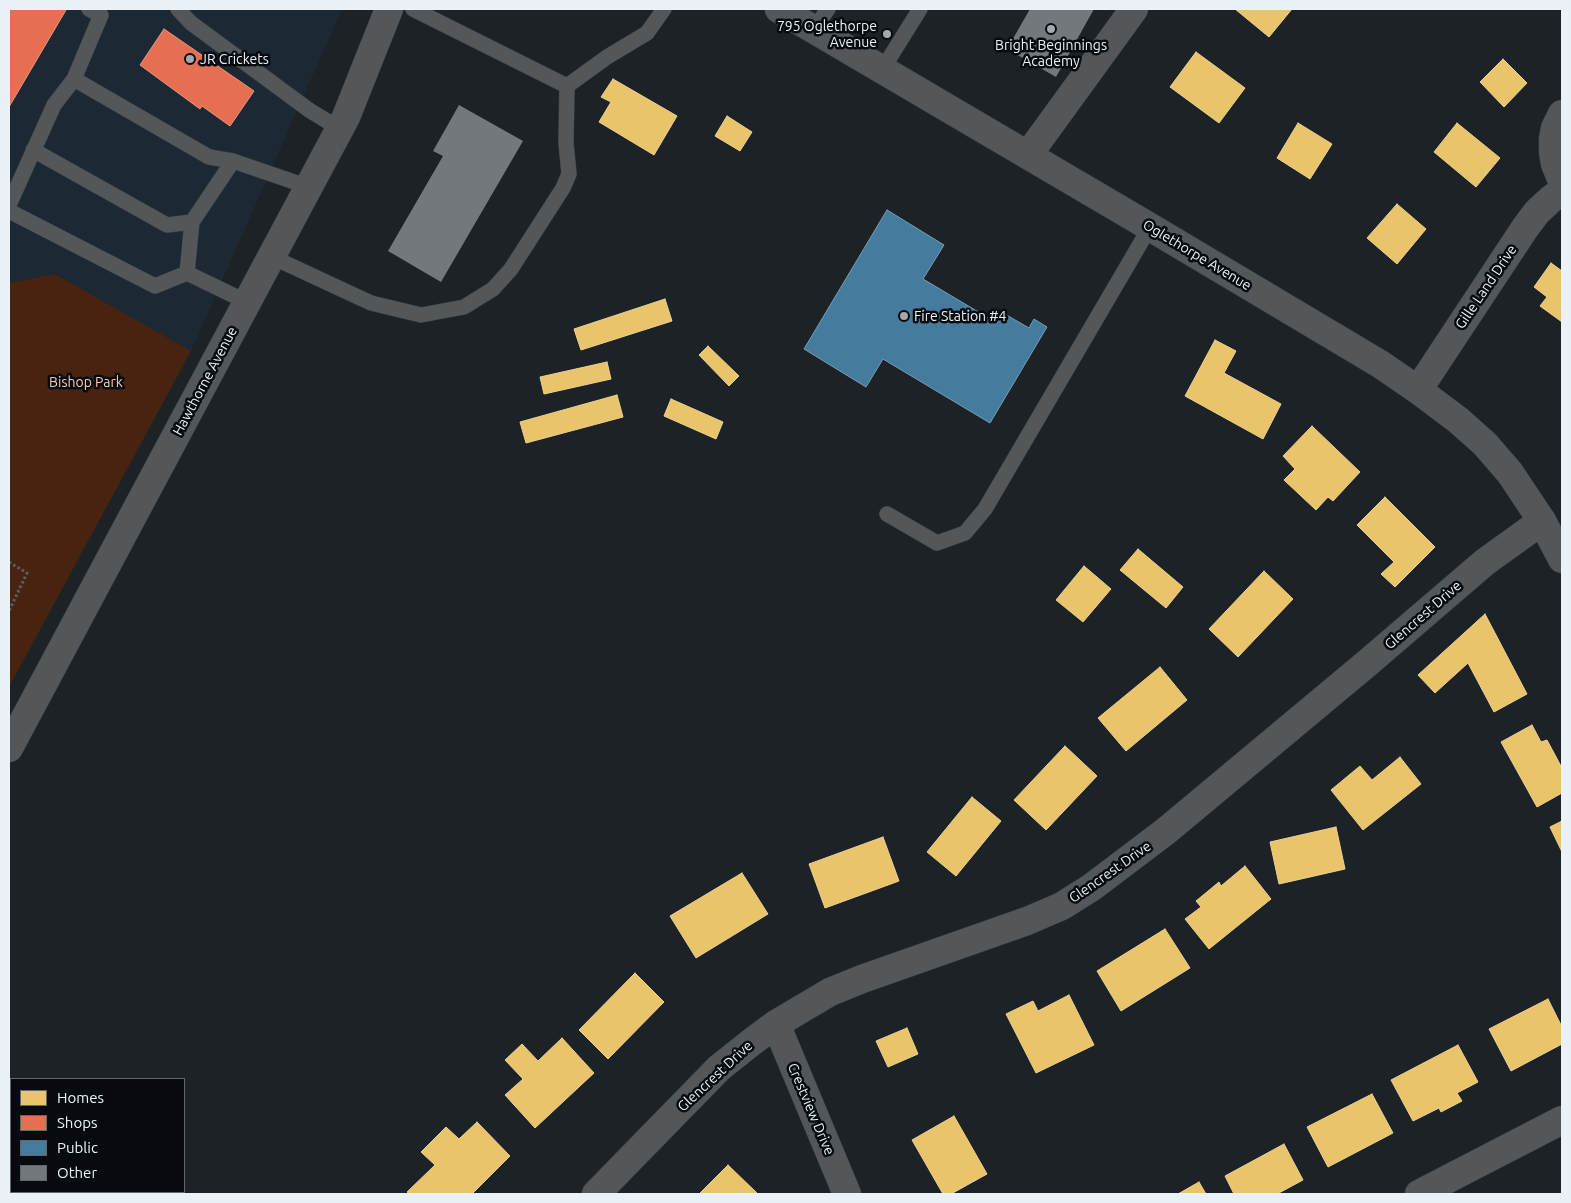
<!DOCTYPE html>
<style>
body{margin:0}
#map{position:relative;width:1571px;height:1203px;overflow:hidden;background:#1d2226;font-family:Ubuntu,sans-serif}
canvas{display:block}
.frame{position:absolute;inset:0;border:10px solid #ebf2f7;pointer-events:none}
.legend{position:absolute;left:10px;top:1078px;width:175px;height:115px;box-sizing:border-box;background:#070b0f;border:1px solid #62676c;margin:0;padding:6px 9px;list-style:none;font-size:15px;color:#ebf2f7}
.legend li{display:flex;align-items:center;gap:10px;height:25px}
.legend b{width:25px;border:1px solid #62676c}
</style>
<div id="map">
<canvas width="1571" height="1203"></canvas>
<div class="frame"></div>
<ul class="legend">
<li><b style="height:14px;background:#e9c46a"></b>Homes</li>
<li><b style="height:14px;background:#e76f51"></b>Shops</li>
<li><b style="height:14px;background:#457b9d"></b>Public</li>
<li><b style="height:14px;background:#73787c"></b>Other</li>
</ul>
</div>
<script>
const ctx = document.querySelector('canvas').getContext('2d');
ctx.lineJoin = 'round';
function paint(path, color) { ctx.fillStyle = color; ctx.fill(path, 'evenodd'); }
const toPath = rows => new Path2D(rows.map(r => 'M' + r).join(''));
function strokePath(path, color, width, dash) { ctx.strokeStyle = color; ctx.lineWidth = width; ctx.lineCap = dash ? 'butt' : 'round'; ctx.setLineDash(dash || []); ctx.stroke(path); }
function drawText(font, color, halo, rows, align = 'center') {
  ctx.font = font + ' Ubuntu,sans-serif'; ctx.lineWidth = 5; ctx.setLineDash([]); ctx.textBaseline = 'middle'; ctx.strokeStyle = halo; ctx.fillStyle = color; for (const [text, x, y, turn = 0] of rows) {
    ctx.save(); ctx.translate(x, y); ctx.rotate((+turn || 0) * Math.PI / 180); ctx.textAlign = isNaN(turn) ? turn : align; if (halo) ctx.strokeText(text, 0, 0); ctx.fillText(text, 0, 0); ctx.restore();
  }
}
paint(toPath([
 [9,9,342,9,191,351,55,274,9,283]
]), '#1c2934');
paint(toPath([
 [55,274,191,351,9,687,9,283]
]), '#482410');
const homes = toPath([
 [1235,9,1292,9,1269,37,1235,9],
 [1196,52,1245,88,1219,123,1170,87,1196,52],
 [1503,59,1527,83,1504,107,1480,82,1503,59],
 [613,79,677,116,654,155,599,122,611,102,601,97,613,79],
 [727,116,752,132,740,151,715,136,727,116],
 [1298,123,1332,144,1310,179,1277,158,1298,123],
 [1457,123,1500,158,1476,187,1434,152,1457,123],
 [1397,204,1426,229,1397,264,1367,238,1397,204],
 [1551,263,1562,271,1562,322,1540,306,1547,297,1534,287,1551,263],
 [665,299,672,321,581,350,574,329,665,299],
 [1215,340,1236,351,1224,373,1281,404,1263,439,1185,396,1215,340],
 [708,346,739,376,729,386,699,355,708,346],
 [607,362,611,379,544,394,540,377,607,362],
 [617,395,623,417,526,443,520,422,617,395],
 [671,399,723,422,716,439,664,416,671,399],
 [1312,426,1360,472,1333,501,1328,497,1316,510,1284,480,1295,469,1283,456,1312,426],
 [1385,497,1435,547,1395,587,1381,574,1394,562,1357,525,1385,497],
 [1138,549,1183,587,1166,608,1120,570,1138,549],
 [1084,566,1111,589,1083,622,1056,600,1084,566],
 [1264,571,1293,599,1238,657,1209,629,1264,571],
 [1485,614,1527,694,1494,712,1468,663,1435,693,1418,675,1485,614],
 [1160,667,1187,700,1126,751,1098,718,1160,667],
 [1532,725,1541,742,1547,740,1562,768,1562,793,1537,807,1501,742,1532,725],
 [1065,746,1097,776,1046,830,1014,800,1065,746],
 [1400,757,1421,784,1363,830,1331,790,1360,766,1372,780,1400,757],
 [972,797,1001,821,956,876,927,852,972,797],
 [1562,821,1562,852,1550,827,1562,821],
 [1336,827,1345,869,1279,884,1270,842,1336,827],
 [883,837,899,881,825,908,809,864,883,837],
 [1245,866,1271,899,1209,949,1185,919,1201,907,1196,901,1219,882,1221,886,1245,866],
 [742,873,768,914,696,958,670,916,742,873],
 [1165,929,1190,968,1121,1011,1097,971,1165,929],
 [635,973,664,1002,608,1059,579,1030,635,973],
 [1069,995,1094,1045,1036,1073,1006,1014,1033,1001,1038,1011,1069,995],
 [1548,999,1562,1027,1562,1044,1511,1071,1489,1029,1548,999],
 [907,1028,918,1054,888,1067,876,1041,907,1028],
 [562,1038,594,1073,535,1128,505,1095,523,1079,505,1060,522,1044,538,1061,562,1038],
 [1458,1045,1478,1082,1457,1093,1462,1101,1441,1112,1439,1108,1413,1121,1391,1080,1458,1045],
 [1372,1094,1393,1133,1328,1167,1307,1127,1372,1094],
 [954,1116,987,1174,951,1194,943,1194,912,1140,954,1116],
 [477,1122,510,1156,472,1194,409,1194,407,1192,435,1165,421,1152,446,1127,459,1139,477,1122],
 [1284,1144,1303,1180,1277,1194,1234,1194,1225,1176,1284,1144],
 [728,1165,758,1194,699,1194,728,1165],
 [1199,1182,1206,1194,1178,1194,1199,1182]
]);
paint(homes, '#e9c46a');
strokePath(homes, '#ead294', 1);
const shops = toPath([
 [9,9,63,9,66,10,9,107,9,9],
 [164,29,254,91,230,126,202,106,200,109,140,65,164,29]
]);
paint(shops, '#e76f51');
strokePath(shops, '#e89683', 1);
const public = toPath([
 [887,210,944,245,923,279,997,323,1003,313,1029,328,1034,319,1047,327,990,423,883,359,866,387,804,349,887,210]
]);
paint(public, '#457b9d');
strokePath(public, '#779fb8', 1);
paint(toPath([
 [1030,9,1094,9,1056,77,1007,49],
 [459,105,523,141,441,282,388,251,443,156,433,151]
]), '#73787c');
const service = toPath([
 [89,9,101,15,74,79,209,157,233,161,309,187],
 [178,9,191,23,309,110,340,129],
 [413,9,567,86,607,57,647,33,664,9],
 [814,29,828,9],
 [882,70,920,9],
 [33,150,167,225,192,222],
 [9,205,54,105,74,79],
 [9,211,155,286,187,273,247,302],
 [272,257,371,303,421,315,464,307,493,289,511,269,563,188,569,174,566,143,567,86],
 [187,273,192,222,233,161],
 [887,514,937,543,965,533,985,509,1150,227]
]);
const minor = toPath([
 [1562,114,1555,128,1553,139,1553,152,1555,164,1562,181],
 [1028,155,1134,9],
 [1418,390,1525,228,1537,212,1551,199,1562,191],
 [776,1024,847,1194],
 [596,1194,719,1068,753,1041,776,1024,830,992,862,979,1027,921,1062,906,1092,887,1166,831,1365,665,1485,562,1542,521],
 [1419,1194,1562,1120]
]);
const secondary = toPath([
 [779,9,1150,227,1380,364,1418,390,1458,420,1485,444,1510,473,1542,521,1562,559],
 [9,748,346,117,389,9]
]);
strokePath(service, '#393e41', 16);
strokePath(minor, '#393e41', 29);
strokePath(secondary, '#393e41', 29);
strokePath(toPath([
 [9,562,27,573,9,611]
]), '#5b5e62', 3, [2.5, 2.5]);
strokePath(service, '#53575a', 15);
strokePath(minor, '#53575a', 28);
strokePath(secondary, '#53575a', 28);
for (const [x, y, r, color] of [
 [1051,29,5,"#a3a9ae"],
 [887,34,5,"#a3a9ae"],
 [190,59,5,"#a3a9ae"],
 [904,316,5,"#a3a9ae"]
]) { const dot = new Path2D(); dot.arc(x, y, r, 0, 2 * Math.PI); ctx.fillStyle = color; ctx.fill(dot); strokePath(dot, '#070b0f', 2); }
drawText('14px', '#ebf2f7', '#070b0f', [
 ["795 Oglethorpe",877,26,"right"],
 ["Avenue",877,42,"right"],
 ["Bright Beginnings",1051,45,"center"],
 ["Academy",1051,61,"center"],
 ["JR Crickets",200,59],
 ["Fire Station #4",914,316]
], 'left');
drawText('14px', '#ebf2f7', '#070b0f', [
 ["Oglethorpe Avenue",1197,255,31],
 ["Gille Land Drive",1486,287,-56],
 ["Hawthorne Avenue",205,381,-62],
 ["Glencrest Drive",1423,615,-41],
 ["Glencrest Drive",1110,872,-35],
 ["Glencrest Drive",715,1076,-43],
 ["Crestview Drive",811,1109,67]
]);
drawText('14px', '#f9c9b2', '#070b0f', [
 ["Bishop Park",86,382]
]);
</script>
